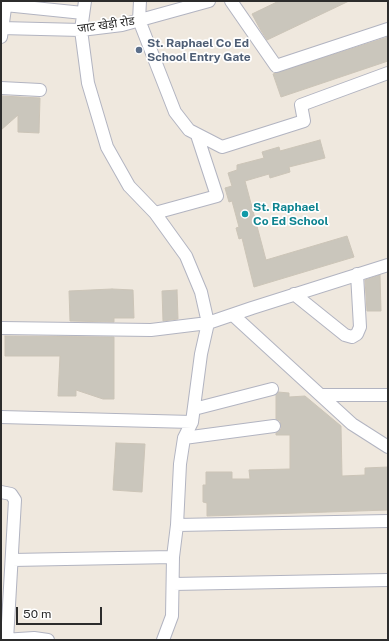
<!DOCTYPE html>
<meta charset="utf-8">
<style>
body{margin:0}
#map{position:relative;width:389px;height:641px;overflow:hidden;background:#efe8de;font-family:"Public Sans",sans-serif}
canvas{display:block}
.frame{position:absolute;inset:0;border:2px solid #2c2c2c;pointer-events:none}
.scale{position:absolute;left:16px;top:607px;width:86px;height:18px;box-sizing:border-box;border:2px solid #2c2c2c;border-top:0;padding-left:5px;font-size:12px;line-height:14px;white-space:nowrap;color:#2c2c2c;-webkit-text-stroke:3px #fff;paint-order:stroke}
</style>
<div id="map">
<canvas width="389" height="641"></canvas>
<div class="frame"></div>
<div class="scale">50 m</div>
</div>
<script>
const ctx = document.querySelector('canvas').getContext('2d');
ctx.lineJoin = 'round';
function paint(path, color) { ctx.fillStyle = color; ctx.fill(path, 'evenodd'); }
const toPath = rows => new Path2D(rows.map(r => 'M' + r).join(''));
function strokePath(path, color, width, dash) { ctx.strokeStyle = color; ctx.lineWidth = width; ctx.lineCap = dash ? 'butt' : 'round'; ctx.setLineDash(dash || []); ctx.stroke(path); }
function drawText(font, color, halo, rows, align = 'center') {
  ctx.font = font + ' "Public Sans","Noto Sans Devanagari",sans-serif'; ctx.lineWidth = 3.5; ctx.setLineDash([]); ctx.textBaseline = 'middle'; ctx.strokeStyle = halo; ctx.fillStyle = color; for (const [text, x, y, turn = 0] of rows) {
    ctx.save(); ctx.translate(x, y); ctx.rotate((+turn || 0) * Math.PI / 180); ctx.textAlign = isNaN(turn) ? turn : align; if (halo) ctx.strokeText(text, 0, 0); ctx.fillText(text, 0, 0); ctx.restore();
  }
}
const building = toPath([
 [279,1,349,1,267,40,260,29,252,14,279,1],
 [388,37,388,61,281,97,273,74,388,37],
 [1,96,40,98,39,133,18,132,18,115,1,130,1,96],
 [320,140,325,158,289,167,290,172,270,178,269,174,245,181,266,260,347,236,354,257,254,287,242,238,239,239,236,228,239,227,232,201,229,202,225,188,232,186,228,173,237,170,237,165,264,158,262,152,279,147,280,151,320,140],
 [380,275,381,311,367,311,365,280,380,275],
 [112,289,133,290,134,318,114,318,114,322,70,321,69,291,112,289],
 [177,290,178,319,163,321,162,291,177,290],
 [5,336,114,337,114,399,103,399,76,390,76,396,58,396,60,356,5,356,5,336],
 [278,392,289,393,289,397,305,396,341,426,342,476,365,475,365,468,388,467,388,510,207,516,207,503,203,502,203,485,206,485,206,472,232,472,232,479,250,479,249,470,290,469,290,435,276,435,276,433,281,429,281,425,280,421,276,419,276,395,278,392],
 [116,443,145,444,142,492,113,490,116,443]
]);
paint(building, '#cac6bc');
strokePath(building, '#cbc4b7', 1);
const minor = toPath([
 [85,1,81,30,88,83,107,147,129,186,155,213,186,256,201,292,208,323,201,354,192,422,184,438,180,464,177,525,173,557,172,616,163,640],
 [140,1,139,20,175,112,189,130,222,147,304,121,301,105,388,73],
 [231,1,276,66,388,29],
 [5,5,83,13],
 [1,28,81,30,122,25,209,1],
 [1,37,6,1],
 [1,88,40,90],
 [155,213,217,196,197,135],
 [294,294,345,335,352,337,357,334,360,327,357,274],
 [233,315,352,424,388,447],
 [1,328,151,330,208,323,252,308,388,265],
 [321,395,388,395],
 [194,409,272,389],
 [1,417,192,422],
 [184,438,274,426],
 [1,492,11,494,15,500,7,640],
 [177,525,388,521],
 [12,560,173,557],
 [173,584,388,580],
 [3,640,34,638,48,640]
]);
strokePath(minor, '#b2b4c1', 14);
strokePath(minor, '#fff', 12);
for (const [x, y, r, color] of [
 [139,50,4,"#5c6f8a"],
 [245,214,4,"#0f9aa8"]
]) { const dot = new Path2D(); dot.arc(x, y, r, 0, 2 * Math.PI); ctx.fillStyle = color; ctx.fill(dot); strokePath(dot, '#fff', 1.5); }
drawText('12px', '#2c2c2c', '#fff', [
 ["जाट खेड़ी रोड",106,25,-8]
]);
drawText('bold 12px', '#4e5e75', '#fff', [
 ["St. Raphael Co Ed",147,43],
 ["School Entry Gate",147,57]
], 'left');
drawText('bold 12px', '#0d838f', '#fff', [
 ["St. Raphael",253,207],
 ["Co Ed School",253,221]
], 'left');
</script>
